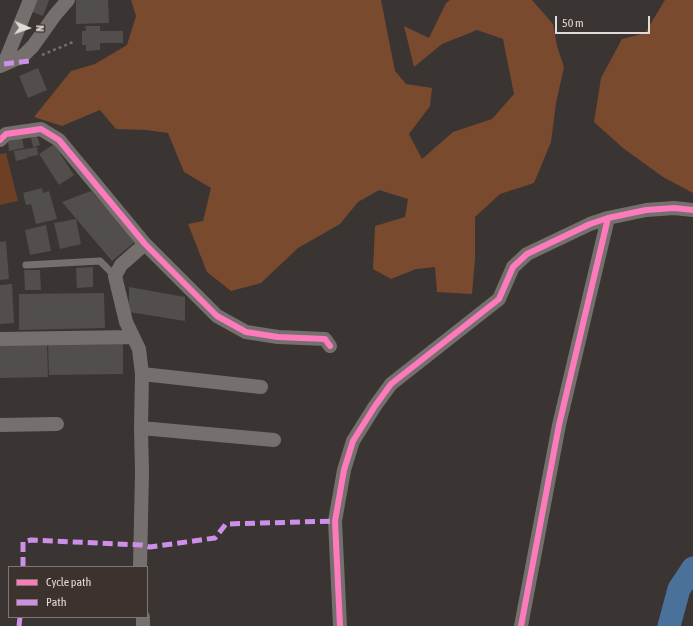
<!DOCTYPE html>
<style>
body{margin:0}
#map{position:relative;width:693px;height:626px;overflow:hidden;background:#3a3432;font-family:"Asap Condensed",sans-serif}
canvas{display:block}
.legend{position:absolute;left:8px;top:566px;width:140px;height:52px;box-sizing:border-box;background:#3d332e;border:1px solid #7f7672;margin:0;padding:5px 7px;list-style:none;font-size:12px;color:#e1dad7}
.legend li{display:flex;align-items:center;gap:8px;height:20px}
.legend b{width:20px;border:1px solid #7f7672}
.north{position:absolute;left:8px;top:8px;width:40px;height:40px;-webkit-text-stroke:3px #3d332e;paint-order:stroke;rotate:92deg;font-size:11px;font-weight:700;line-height:16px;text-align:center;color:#e1dad7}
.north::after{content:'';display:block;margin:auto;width:14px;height:18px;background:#e1dad7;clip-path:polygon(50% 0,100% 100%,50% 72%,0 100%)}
.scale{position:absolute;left:555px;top:16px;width:95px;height:18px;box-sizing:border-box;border:2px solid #e1dad7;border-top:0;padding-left:5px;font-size:12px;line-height:14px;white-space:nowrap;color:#e1dad7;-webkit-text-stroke:3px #3d332e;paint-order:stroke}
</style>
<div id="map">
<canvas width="693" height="626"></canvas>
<ul class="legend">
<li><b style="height:5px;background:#fd7abc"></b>Cycle path</li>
<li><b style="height:5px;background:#ce8fe9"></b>Path</li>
</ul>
<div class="north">N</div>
<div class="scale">50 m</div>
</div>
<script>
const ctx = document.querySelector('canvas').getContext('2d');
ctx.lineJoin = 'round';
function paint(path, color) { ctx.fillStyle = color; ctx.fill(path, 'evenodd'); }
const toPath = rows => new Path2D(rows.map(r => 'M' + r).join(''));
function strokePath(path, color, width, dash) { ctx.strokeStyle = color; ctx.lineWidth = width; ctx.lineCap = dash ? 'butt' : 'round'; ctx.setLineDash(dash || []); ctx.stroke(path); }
paint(toPath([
 [6,153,18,201,0,205,0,154]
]), '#6d3f24');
paint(toPath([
 [131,0,381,0,395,71,406,84,432,88,430,106,409,134,422,159,453,132,492,119,514,94,503,39,477,30,442,44,414,67,404,26,429,38,446,3,450,0,532,0,553,24,557,46,564,67,556,103,551,142,534,183,500,194,475,217,475,259,472,294,437,292,435,267,416,269,391,279,373,269,375,226,405,217,408,199,379,190,358,202,340,224,298,248,261,283,231,291,207,272,188,224,203,221,211,188,184,172,168,133,146,130,116,129,100,110,62,126,34,117,71,71,95,64,127,45,136,16],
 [665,0,693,0,693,193,663,177,623,148,594,122,601,78,622,39,645,33]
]), '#7a4a2f');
strokePath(toPath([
 [669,626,679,589,693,568]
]), '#4a719a', 23);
paint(toPath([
 [36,0,49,0,43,16,32,12],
 [76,0,108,0,109,23,76,24],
 [85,26,100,26,100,31,123,31,123,43,100,43,100,50,86,51,86,45,82,45,82,31,86,31],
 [38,68,47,90,28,98,19,76],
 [37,136,40,145,33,147,31,138],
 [22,138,24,148,9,151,8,141],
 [54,144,74,175,59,185,39,154],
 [37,147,38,155,28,157,26,149],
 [26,149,28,158,16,161,14,151],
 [42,188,43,193,49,191,57,219,36,224,31,204,26,205,23,193],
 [91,191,136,241,112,261,62,202],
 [76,219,81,244,60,249,54,223],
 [46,225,51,251,30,255,25,230],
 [6,241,9,279,0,280,0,242],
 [93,267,93,287,77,288,76,268],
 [24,270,40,270,41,290,25,290],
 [12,284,14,323,0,324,0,285],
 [129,287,185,297,185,321,129,312],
 [104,293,105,328,19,330,19,294],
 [123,342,123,374,49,375,48,343],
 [47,343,48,377,0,378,0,344]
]), '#524e4c');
strokePath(toPath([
 [42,55,73,42]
]), '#726f6d', 2.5, [3, 3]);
strokePath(toPath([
 [26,265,100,261,115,276]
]), '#75706e', 7);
strokePath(toPath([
 [4,64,30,0],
 [0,66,23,56,33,46,55,15,68,0],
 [0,140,6,134,41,129,59,140,145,244,217,316,246,332,278,337,325,339,330,346],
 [0,339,133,337],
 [142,374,261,387],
 [0,425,57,424],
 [141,428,274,440],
 [140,567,142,472,141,428,142,374,139,349,126,322,115,276,121,265,145,244],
 [143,617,143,626],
 [340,626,335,521,344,470,353,441,375,406,391,384,499,299,513,267,527,254,590,224,608,218,646,210,674,208,693,210],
 [521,626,559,425,608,218]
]), '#75706e', 14);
strokePath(toPath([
 [4,64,29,61],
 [23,567,23,542,31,540,141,545,150,547,215,538,226,524,335,521],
 [19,626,20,617]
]), '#ce8fe9', 5, [10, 5]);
strokePath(toPath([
 [0,140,6,134,41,129,59,140,145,244,217,316,246,332,278,337,325,339,330,346],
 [340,626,335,521,344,470,353,441,375,406,391,384,499,299,513,267,527,254,590,224,608,218,646,210,674,208,693,210],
 [521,626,559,425,608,218]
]), '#fd7abc', 6);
</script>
